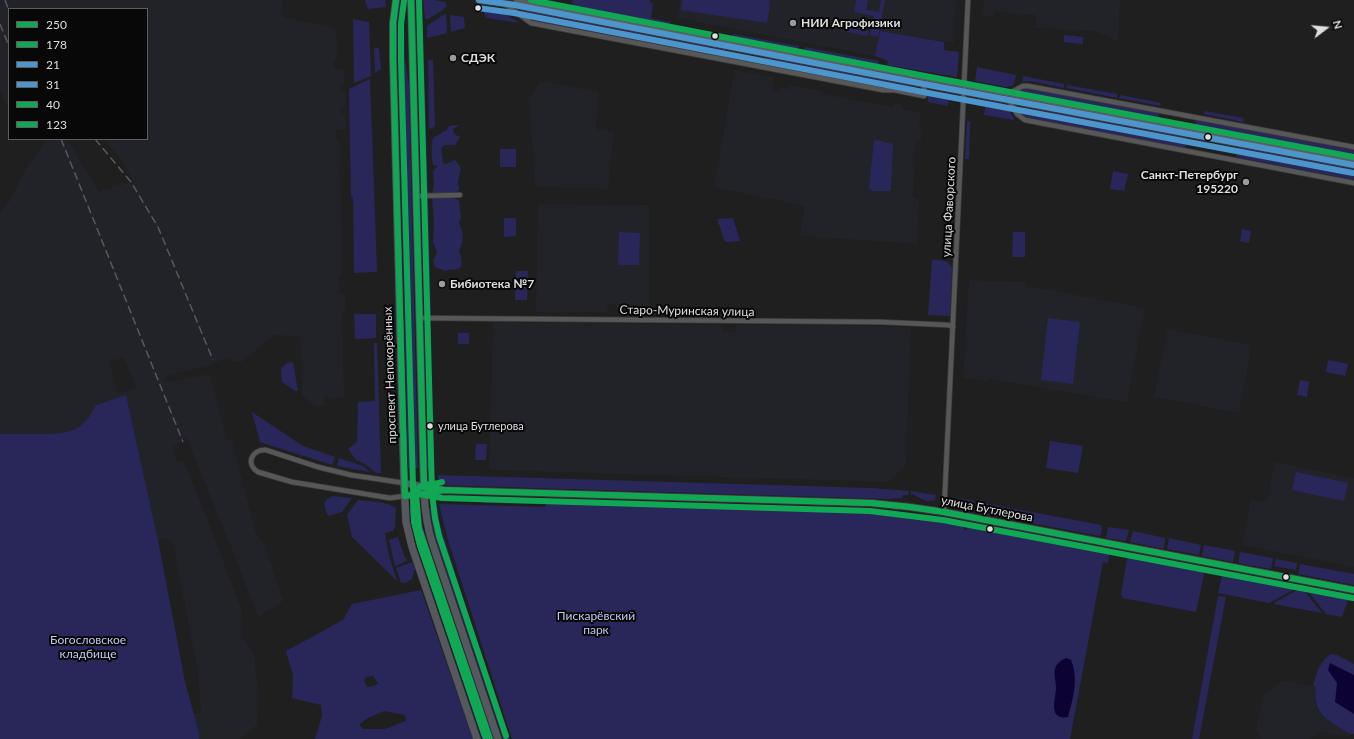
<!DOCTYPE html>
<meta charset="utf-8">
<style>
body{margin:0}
#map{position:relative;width:1354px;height:739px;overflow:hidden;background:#1f1f1f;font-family:Lato,sans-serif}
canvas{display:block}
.legend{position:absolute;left:8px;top:8px;width:140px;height:132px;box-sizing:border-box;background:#080809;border:1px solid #5e5e5f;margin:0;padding:5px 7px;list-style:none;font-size:12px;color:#dfdfe1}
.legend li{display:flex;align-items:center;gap:8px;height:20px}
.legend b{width:20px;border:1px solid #5e5e5f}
.north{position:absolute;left:1306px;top:8px;width:40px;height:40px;-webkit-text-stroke:3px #080809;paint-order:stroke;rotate:74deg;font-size:11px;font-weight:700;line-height:16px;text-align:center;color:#dfdfe1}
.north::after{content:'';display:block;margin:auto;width:14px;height:18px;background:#dfdfe1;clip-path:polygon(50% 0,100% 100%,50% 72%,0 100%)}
</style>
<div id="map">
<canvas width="1354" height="739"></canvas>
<ul class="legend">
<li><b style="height:5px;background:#10a855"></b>250</li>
<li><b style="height:5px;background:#10a855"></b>178</li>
<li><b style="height:5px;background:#4c96cc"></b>21</li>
<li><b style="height:5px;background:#4c96cc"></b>31</li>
<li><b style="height:5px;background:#10a855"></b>40</li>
<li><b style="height:5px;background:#10a855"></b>123</li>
</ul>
<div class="north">N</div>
</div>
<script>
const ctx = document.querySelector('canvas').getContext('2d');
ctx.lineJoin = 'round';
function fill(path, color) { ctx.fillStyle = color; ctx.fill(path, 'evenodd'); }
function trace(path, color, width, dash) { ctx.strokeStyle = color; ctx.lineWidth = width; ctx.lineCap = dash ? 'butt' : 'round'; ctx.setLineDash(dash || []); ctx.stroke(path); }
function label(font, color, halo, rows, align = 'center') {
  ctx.font = font + ' Lato,sans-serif'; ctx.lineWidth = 4; ctx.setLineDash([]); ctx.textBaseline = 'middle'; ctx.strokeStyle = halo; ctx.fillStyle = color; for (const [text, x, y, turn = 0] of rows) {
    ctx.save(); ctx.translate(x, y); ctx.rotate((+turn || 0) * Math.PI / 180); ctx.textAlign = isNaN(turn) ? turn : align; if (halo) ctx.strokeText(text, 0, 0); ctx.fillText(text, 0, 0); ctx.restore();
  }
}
fill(new Path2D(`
 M0,0h282l1,18 2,-2 2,3 3,-2 2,3 3,-1 2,2 2,-1 3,2 2,-1 3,2 2,-1 3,2 2,-1 2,2 3,-1 2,2 3,-1 1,2 4,-1 1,2 5,1v5l2,2 -1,3 2,2 -2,3 2,3 -2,2 2,2 -2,3 2,2 -2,4h-2v9h10l1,16h-5v6h5v16h-5v6l5,1 1,15 -10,1v9h2l2,3 -1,2 2,3 -2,2 2,3 -2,2 2,3 -2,2 2,3 -2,3 2,2 -2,3 2,2 -2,2 2,3 -2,3 2,2 -1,2 1,3 -1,2 2,3 -2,3 2,2 -2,2 2,3 -2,3 2,2 -2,3 2,2 -2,2 2,3 -2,2 2,3 -1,3 1,2 -1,3 2,1 -2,3 2,3 -2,2 2,2 -2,3 2,3 -2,2 2,3 -2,2 2,3 -2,2 2,2 -2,3 2,2 -1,3 1,2 -1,4h-3l1,19h5v16l-3,1 2,86 -15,1v-3h-5v11l-7,1 -15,-11 -2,-59 -25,-2 -34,27 -8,-1 -3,-4 -24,9 -41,10v6l45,-8 17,66h5l24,94 9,10 18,57 -25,16 -24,-63 -48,-117 -13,10 4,15 6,-2 24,58 35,93 1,27 11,18 5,42 -2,27 -16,14h-42v-6l-6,-19 8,-1 -3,-41 -26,-133 -14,1 -32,-145 -30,10 -4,9 -9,10 -12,7 -12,3h-59v-220l12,-17 14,-29 18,-24 -2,-5h25l32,53 28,-9 5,-4 -11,-19 -17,-21h43v-130h-138v99l-1,1 -8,-19zM124,358l12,30 -18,5 -9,-32z
 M680,0h276l-2,43 -74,-12 -5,25 -198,-38z
 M984,0h136l-2,42 -14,-7 -5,-1 -3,-3 -61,-3 1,-13 -41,-3 -1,3 -3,2 -8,-1 -2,-3 1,-3 2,-2z
 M734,70l40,7 -2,14 7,2 1,-5 8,1 1,-4 34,6v3l70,13 1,-5 8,2 -1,5 20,4 -2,13 4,1 -2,13 -5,-1 -3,58 3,1 3,3 -2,43 -117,-8 5,-30 -91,-19z
 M540,81l59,11 -3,37 18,3 -6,57 -73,-2 -6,-88z
 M538,204l111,1v105h-33v-6h-8l-1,8h-71z
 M969,280l56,2 2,4 118,22 -18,94 -136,-23 -5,2 -23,-3z
 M493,322l91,1 1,3h7l1,-3 128,2 3,7h12v-7h93l82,2 -5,137 -18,18 -399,-12z
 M1167,329l85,16 -13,68 -85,-16z
 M1275,462l79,16v89l-112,-22 9,-46 16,3z
 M1283,680l33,7 -1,14 4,12 30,20v4l-28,-6 -12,8h-48l-4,-8v-6l6,-30z`), '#222229');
fill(new Path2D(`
 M365,0h20l1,7 -18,2z
 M423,0h12l10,2 2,4 -7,6 -14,8 -1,-2z
 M572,0h78v2l3,2 -2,14 19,4 -1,3 -96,-17z
 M682,0h87l1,4 -3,19 -86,-13z
 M856,0h12l-2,10 13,2 2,-12h4l-7,37 -8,-2 4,-19 -20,-4z
 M399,6h5l1,52 4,29 9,381h-10l-11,-432z
 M416,6l4,3 3,23 5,162h-7z
 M482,8l21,5 17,10 -34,-5z
 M521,10l204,39 -1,8 -188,-35 -16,-10z
 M446,14l1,19 -20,5v-11l1,-2 15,-10z
 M450,15l14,2 1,11 -14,4z
 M353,19l16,3 2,54 -17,7z
 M848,28l21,3 -1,5 -21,-4z
 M880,31l64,11v8l15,2 -2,25 -70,-12 1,-4 -13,-5z
 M733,34l66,12 -1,4 -66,-13z
 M1064,35l19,2v7l-19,-2z
 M805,47l74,14 -1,4 -74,-14z
 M374,48h5l2,21 -6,4z
 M767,57l135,26 17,5 1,2 -2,2 -25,-5h-10l-115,-22 -2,-4z
 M428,60h5l2,66 -2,2 -4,1z
 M977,67l39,8 -2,9 -2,2 -6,1 -31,-6z
 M1023,76l41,8v4l-34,-7 -8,1z
 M370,79l7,193 -23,1 -1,-76h-2l-2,-108z
 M1067,85l50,9v4l-50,-10z
 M1027,88l132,25 -1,6 -137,-27 1,-3z
 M926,91l23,5 -1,10 -20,-4z
 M1120,95l41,8 -1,3 -41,-8z
 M978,98l28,6 8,15v1l-30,-5 2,-12 -10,-3z
 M1023,107l164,30 -2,11 -157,-30 -7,-4z
 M1204,111l40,7 -1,4 -39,-8z
 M1196,120l158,30v6l-159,-30z
 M967,121h3l-1,38h-4z
 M457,125l1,1 -5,3 1,5 6,3 -5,8h-10l-4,3 2,15 3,1 9,-4 6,8 -3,13 1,9 -2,2 -6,1 2,5 6,2 2,17 -2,6c5,11 5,17 0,28 2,6 4,11 1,17 -5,3 -9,0 -15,3l-10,-4 -2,-6 4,-9 -4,-10 1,-15 -2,-33 2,-10 -1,-13 5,-5 -5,-1c-1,-6 -3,-23 1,-28 2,-1 5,-2 6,-3 5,-4 0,-2 6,-3l3,-5z
 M874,140h2l17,4 -2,44 -1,3h-18l-3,-3z
 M1239,147l115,21v12l-118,-23z
 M500,149h16v18h-16z
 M1113,171l15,3 -4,17 -14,-2z
 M421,198h7l3,116h-7z
 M504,218h12v18l-12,1z
 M733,218l7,23 -15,1 -8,-23z
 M1242,229l9,2 -2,12 -9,-2z
 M619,232l21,1 -1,32h-21z
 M1013,232h12v25h-13z
 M932,260c9,0 17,-1 20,9l-2,47 -22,-1z
 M516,271h12l-1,29h-12z
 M354,314h22v24l-21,1z
 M1048,318l32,4 -7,62 -32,-4z
 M424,320h6l1,38 -6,1z
 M458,333h11v11h-11z
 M374,343h3l4,130h-5l-11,-9 -9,-4 -8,-11 9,-7 1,-40 17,-1z
 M1328,360l20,4 -3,12 -19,-4z
 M293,362l5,29h-3l-13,-9 -1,-13 6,-6z
 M425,362l5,1v15h-4v4h4l1,17h-5z
 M1300,380l9,2 -2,15 -10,-2z
 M126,395l32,145 27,142 14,51v6h-199v-305c12,0 25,0 37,0 29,0 45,0 59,-29z
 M252,412l51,34 32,11 -3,8 -72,-23z
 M429,433h2l2,35h-6v-26z
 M1050,441l33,5 -5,27 -32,-5z
 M476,444h11l-1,16h-11z
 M339,458l24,8 7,6 -33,-6z
 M1296,472l52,11 -4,18 -52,-11z
 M438,475l433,13 38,3 -1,4h-5l-1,3 -12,1 -452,-14z
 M911,491l25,4 -1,5c-6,3 -14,-1 -19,-4l-1,-1 -4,-1z
 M333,496l19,2 -10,14 -14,4c-4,-12 -7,-14 5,-20z
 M485,497l405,13 63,9v3l12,2 -1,6h3l1,-5 18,7 9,1 1,-3 14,-1 98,19 3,2 2,5h-4l-1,8 -5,-1 -33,177h-558l-65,-202 -8,-33 106,3 1,-3 -63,-1z
 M958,498l16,3 -2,11 -15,-3z
 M358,500c10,1 30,2 38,8l-1,19 -2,4 -8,2 4,23 8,25 -45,-44 -5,-22z
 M978,502l123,23 1,4 -2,7 -123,-23z
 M437,507l3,17 17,55 52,160h-6l-66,-195 -5,-19 -3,-17z
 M420,508l2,15 5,20 67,196h-12l-65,-193 -4,-14 -4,-23z
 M1108,527l21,3 -3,11 -20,-3z
 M1133,531l32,7 -1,11 -34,-7z
 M398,537l5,16 4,8 -12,5 -6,-26z
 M1169,538l32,7 -2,10 -32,-6z
 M1204,545l31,6 -2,11 -31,-6z
 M1240,552l33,6 -2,11 -33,-6z
 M1130,557l72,13 2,4 -8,38 -74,-14 -1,-4 6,-35z
 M1276,559l21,4 -1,7 -22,-4z
 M412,562l3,6 -3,11 -7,4h-4l-5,-15z
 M1300,564l54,10v11l-56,-11z
 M1224,574h2l71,14 -28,15 -51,-10 4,-17z
 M1317,588l31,6 1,3 -7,20 -16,-3 -20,-25 11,1z
 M1299,589h4l19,24 -48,-9v-1z
 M421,590l52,149h-158l7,-23 -1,-11 -29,-7 1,-23 -7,-24 57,-31 9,-16zM373,676l5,7 -4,3 -7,1 -3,-7 2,-3zM384,711l21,4 1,6 -21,8h-22l-4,-4 7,-6z
 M1218,596l8,1 -27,142h-7z
 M1331,654l6,1 17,9v70h-4c-21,-14 -38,-18 -34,-47l-3,-1c2,-10 8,-27 18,-32z`), '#29275a');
fill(new Path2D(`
 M1066,658l5,2c8,18 2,39 -3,57 -21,4 -12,-20 -12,-29 0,-13 -7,-22 10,-30z
 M1330,663l24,12v39l-19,-12 2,-19 -9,-13z`), '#0d0332');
const street = new Path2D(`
 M505,4l26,19 352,67h11l30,6v-12
 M1010,93l13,-7h5l326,61
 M1009,100l8,14 8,6 329,63
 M416,196l44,-1
 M420,318l461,4 67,3 5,2
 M404,483l-53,-8 -33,-8 -52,-17c-14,-1 -21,14 -8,22l34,10 98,16 15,-2
 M944,512l24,-512`);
const secondary = new Path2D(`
 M479,0l36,5 409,79 430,81
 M517,0l837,159
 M404,483l38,7 429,13 39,4 34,5 410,78
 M405,496l19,-3h12l6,-3`);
const primary = new Path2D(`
 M396,0l-3,23v36l11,424 2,39 6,25 65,192
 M411,0l13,493c1,18 3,35 9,52l65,194`);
trace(street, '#3c3c3c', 6);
trace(secondary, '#3c3c3c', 8);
trace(primary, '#3c3c3c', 8);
trace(street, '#575758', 4.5);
trace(secondary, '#5c5d60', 6);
trace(primary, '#57585e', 7);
trace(new Path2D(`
 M5,0l4,11
 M0,24l9,22
 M61,139l122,303
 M95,139l36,43 27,45 55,133`), '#59595a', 1.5, [8, 4]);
trace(new Path2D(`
 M396,0l-3,23v36l12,437c11,-2 28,-2 37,-6l429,13 39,4 34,5 410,78
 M411,0l13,487 21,3`), '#10a855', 6);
trace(new Path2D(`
 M442,482c-10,4 -24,-1 -26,12l3,34 71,211
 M485,736l-65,-191 -6,-24 -1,-28 29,5 428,13 73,9 410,78`), '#10a855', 6);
trace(new Path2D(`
 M479,0l36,5 409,79 430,81`), '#4c96cc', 6);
trace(new Path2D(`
 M478,8l36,5 409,79 430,81`), '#4c96cc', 6);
trace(new Path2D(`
 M531,0l394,76 429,81`), '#10a855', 6);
trace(new Path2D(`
 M419,0l13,493 3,25 4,18 67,200
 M404,1l-3,23v35l13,462 6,24 65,191`), '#10a855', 6);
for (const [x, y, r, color] of [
 [478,8,3.5,"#dfdfe1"],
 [793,23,4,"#9c9c9d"],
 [715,36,3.5,"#dfdfe1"],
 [453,58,4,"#9c9c9d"],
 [1208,137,3.5,"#dfdfe1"],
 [1246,182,4,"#9c9c9d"],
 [442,284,4,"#9c9c9d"],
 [430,426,3.5,"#dfdfe1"],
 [990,529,3.5,"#dfdfe1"],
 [1286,577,3.5,"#dfdfe1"]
]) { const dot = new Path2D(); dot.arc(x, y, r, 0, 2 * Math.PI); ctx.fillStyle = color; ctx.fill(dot); trace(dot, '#080809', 1.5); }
label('11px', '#dfdfe1', '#080809', [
 ["улица Бутлерова",438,426]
], 'left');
label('bold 12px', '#dfdfe1', '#080809', [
 ["НИИ Агрофизики",801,23],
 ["СДЭК",461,58],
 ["Санкт-Петербург",1238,175,"right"],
 ["195220",1238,189,"right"],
 ["Бибиотека №7",450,284]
], 'left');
label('12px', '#dfdfe1', '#080809', [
 ["улица Фаворского",949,207,-87],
 ["Старо-Муринская улица",687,311,1],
 ["проспект Непокорённых",390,375,-92],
 ["улица Бутлерова",987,509,11]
]);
label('12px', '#c2c6f2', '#080809', [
 ["Пискарёвский",596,616],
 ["парк",596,630],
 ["Богословское",88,640],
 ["кладбище",88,654]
]);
</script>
